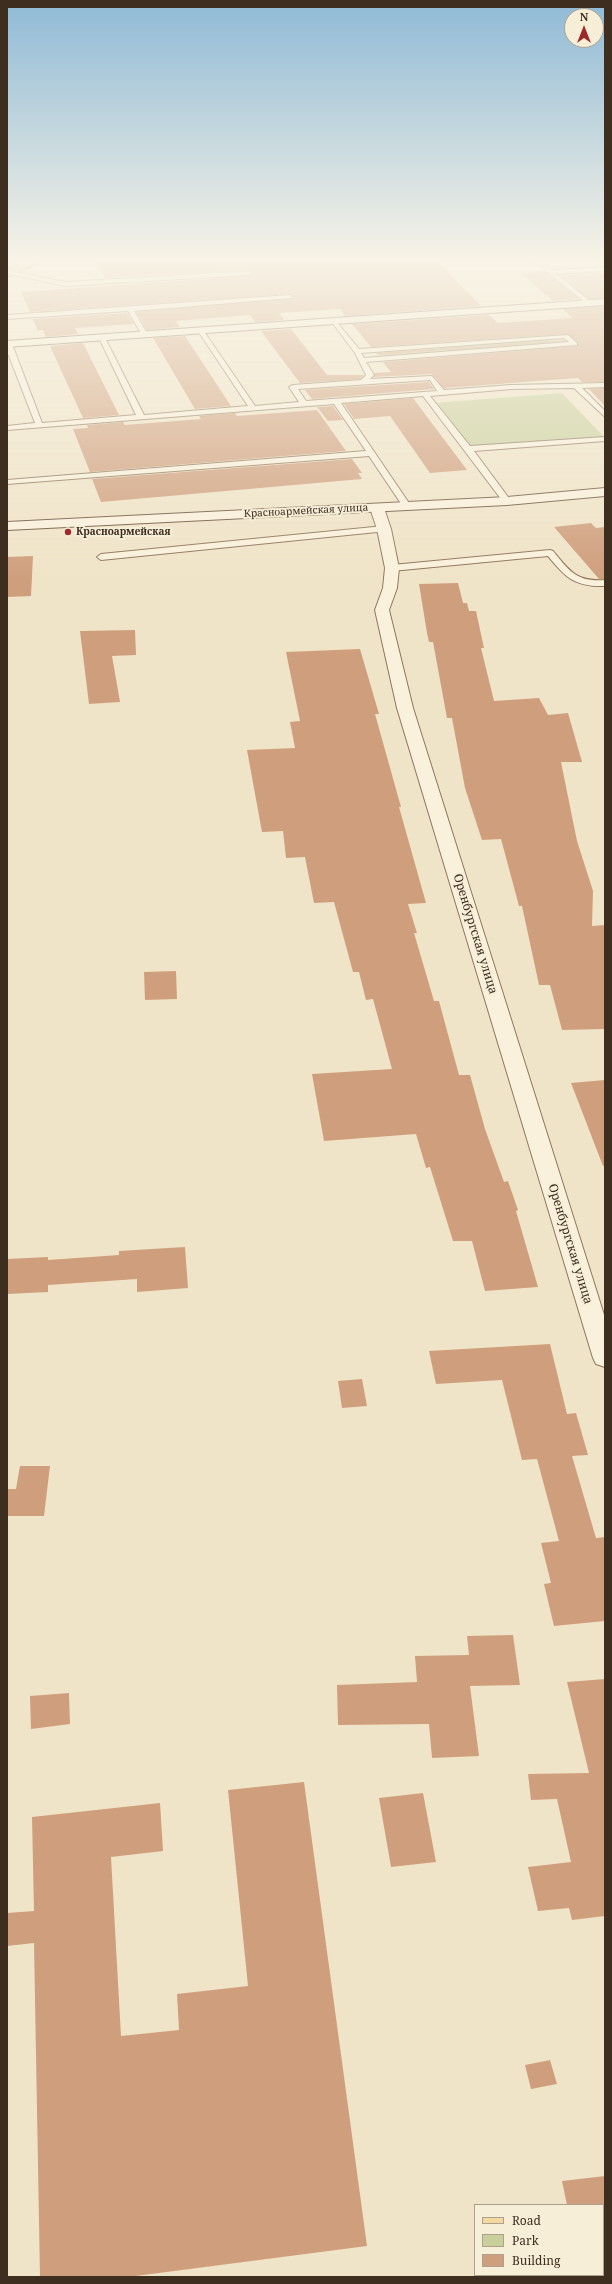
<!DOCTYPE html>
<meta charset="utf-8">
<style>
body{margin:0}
#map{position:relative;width:612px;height:2284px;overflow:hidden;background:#f0e4c8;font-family:"Noto Serif",serif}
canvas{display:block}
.frame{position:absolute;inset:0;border:8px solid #3d2e20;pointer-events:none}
.legend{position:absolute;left:474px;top:2204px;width:130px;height:72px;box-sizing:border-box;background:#f7eed8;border:1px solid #ada18e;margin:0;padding:5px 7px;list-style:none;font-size:12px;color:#3d2e20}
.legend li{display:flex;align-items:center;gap:8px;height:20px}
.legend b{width:20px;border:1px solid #ada18e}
.north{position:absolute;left:564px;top:8px;width:40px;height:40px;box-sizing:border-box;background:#f7eed8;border:1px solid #ada18e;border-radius:50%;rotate:0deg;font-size:11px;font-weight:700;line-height:16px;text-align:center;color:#3d2e20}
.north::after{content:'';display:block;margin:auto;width:14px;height:18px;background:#9e2a2b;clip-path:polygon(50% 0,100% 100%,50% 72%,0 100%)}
</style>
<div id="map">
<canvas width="612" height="2284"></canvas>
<div class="frame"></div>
<ul class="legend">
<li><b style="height:5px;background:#f3d9a0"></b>Road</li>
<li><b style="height:11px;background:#c9cf9b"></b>Park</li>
<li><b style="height:11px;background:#cf9f7d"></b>Building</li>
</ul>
<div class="north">N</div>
</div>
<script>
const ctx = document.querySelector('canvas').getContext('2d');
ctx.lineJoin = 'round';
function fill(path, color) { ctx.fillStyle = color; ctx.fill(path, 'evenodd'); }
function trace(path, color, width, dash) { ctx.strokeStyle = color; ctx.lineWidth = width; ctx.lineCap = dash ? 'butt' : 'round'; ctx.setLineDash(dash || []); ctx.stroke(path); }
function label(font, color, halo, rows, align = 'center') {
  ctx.font = font + ' "Noto Serif",serif'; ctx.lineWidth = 4; ctx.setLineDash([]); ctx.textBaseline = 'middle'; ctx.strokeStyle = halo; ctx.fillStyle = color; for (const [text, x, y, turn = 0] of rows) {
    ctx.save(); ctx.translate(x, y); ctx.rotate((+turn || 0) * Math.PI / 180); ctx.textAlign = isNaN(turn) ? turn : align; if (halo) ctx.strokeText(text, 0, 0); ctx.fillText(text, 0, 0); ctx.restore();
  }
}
fill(new Path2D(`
 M547,339l4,5 -171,12 -2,-2z
 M562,393l42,44 -134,11 -36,-45z`), '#c9cf9b');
fill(new Path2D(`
 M94,258h340l47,48 -136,10 -5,-7 -61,4 5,7 -29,2 -5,-7 -74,6 4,6 -33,3 -11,-18 157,-14 -3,-4 -260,18 -9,-20 228,-16 4,-3 -4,-3 -144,8z
 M544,271l35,28 -26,2 -32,-28z
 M602,273l3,2v23l-16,1 -29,-24z
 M605,306v76h-23l-4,-4 -134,10 -12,-14 -58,3v-4l17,-1 -8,-10 194,-16 1,-3 -10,-9 -197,13 -19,-23 137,-9 9,8 74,-5 -9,-9z
 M127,313l7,11 -59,4 3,6 -32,3 -3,-7 -5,1 -5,-12z
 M291,329l36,46h37l-4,4 -60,4 -39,-52z
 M185,336l46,70 -36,3 -42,-71z
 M564,340l1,1 -187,14 -2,-2z
 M83,343l36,72 -36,3 -33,-72z
 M429,382l5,7 -122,10 -7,-9z
 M605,388v18l-16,-17z
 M413,398l54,72 -37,3 -40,-57 -36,3 -10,-15z
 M333,406l10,14 -15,1 -11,-14z
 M317,410l29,41 -256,21 -17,-43 15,-1 -1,-3 36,-3 2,3 76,-6 -2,-3 36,-3 2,3z
 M352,459l10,14h-4l4,6 -261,23 -9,-23z
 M591,523l5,5 9,-1v52h-6l-45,-52z
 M33,556l-2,40 -24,1v-40z
 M458,583l5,20h4l2,8h7l8,37h-3l13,53 45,-3 9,17 20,-2 14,49h-21l16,79 16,50 -1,35 13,-1v104l-43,1 -12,-45h-11l-17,-79h-3l-18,-67 -19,1 -17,-52 -13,-70h-5l-14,-76h-4l-2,-9 -8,-49z
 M135,630l1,25 -24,1 8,46 -31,2 -9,-73z
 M360,649l19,65h-4l26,93h-2l27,96 -18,1 9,29h-3l20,68h5l20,74h11l15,54 19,53 4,-1 10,29 -2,1 22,76 -53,4 -13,-50h-19l-23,-74 -4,1 -10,-34 -92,7 -12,-67 80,-5 -19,-70 -7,1 -7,-28h-6l-19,-70 -20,1 -9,-46 -19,1 -3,-27 -21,1 -15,-82 48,-2 -5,-26 10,-1 -14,-69z
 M176,971l1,28 -32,1 -1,-28z
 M605,1080v85l-2,1 -32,-83z
 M185,1247l3,41 -51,4v-13l-89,6v7l-41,2v-35l41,-2v3l71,-5v-4z
 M550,1344l17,70 9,-1 12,42 -16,1 24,82 9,-1v84l-51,5 -10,-42 7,-1 -10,-40 18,-2 -22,-82 -15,1 -20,-80 -66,4 -7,-33z
 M362,1379l5,27 -25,2 -4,-27z
 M20,1466h30l-6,50h-37v-27h9z
 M513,1635l7,50 -50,1 9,70 -47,2 -3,-34 -91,1 -1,-40 80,-3 -2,-26 54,-1 -2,-19z
 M605,1679v237l-33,4 -3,-12 -31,3 -10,-44 43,-5 -14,-63 -26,1 -3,-26 61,-1 -22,-91z
 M69,1693l1,31 -39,5 -1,-33z
 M304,1782l63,464 -239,31h-88l-6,-334 -27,3v-33l27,-2 -2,-94 128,-14 3,48 -52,6 10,179 58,-6 -2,-36 71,-8 -20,-196z
 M423,1793l13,69 -45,5 -12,-69z
 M550,2060l7,24 -26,5 -6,-24z
 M605,2176v29h-38l-5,-24z`), '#cf9f7d');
const lane = new Path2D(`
 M7,258l24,4 3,2 -3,2 -24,-4z
 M530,258h7l15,12 53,-3v4l-49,3 35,28v2h-4z
 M10,271l56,11 183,-11 3,2 -3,2 -183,11 -58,-12z
 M290,295l2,3 -158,13 14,24 -3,2 -3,-2 -14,-24 -121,8v-4z
 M334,319l25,30 209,-14 9,8v2l-211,17 8,13 -4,4 62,-3 12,14 67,-5 94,-2v4l-23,1 23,23v6l-31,-29 -63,1 -81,7 40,50 135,-9v4l-131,10 37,50 -4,3 -3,-1 -81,-107 -82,7 70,103 -4,3 -3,-1 -35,-52 -362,28v-4l359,-29 -32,-47 -327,26v-4l28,-3 -28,-72v-9l5,2 30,79 94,-8 -37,-77 3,-2 3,2 39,77 104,-9 -50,-75 3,-2 2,1 52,76 44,-4 -10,-15 4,-2 68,-5 5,-5 -11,-22 -24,-32zM564,338l5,4 -205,16 -3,-5zM430,380l7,11 -131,10 -8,-12z
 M384,526l3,1v4l-286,29 -4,-3 4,-3z
 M550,550l3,1c17,21 24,31 52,29v6c-30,1 -39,-8 -57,-30l-156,15 -4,-3 4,-3z`);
const street = new Path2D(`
 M377,504l7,4 7,21 8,39 -2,20 -8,22 24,98 192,610v49l-9,-3 -3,-6 -196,-650 -22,-98 8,-22 2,-20 -8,-39 -7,-21z`);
const secondary = new Path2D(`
 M605,299v6l-598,42v-6z
 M605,488v8l-98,9 -500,25v-8l500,-25z`);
const primary = new Path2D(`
 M35,258h14l-42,19v-7z`);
trace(lane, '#8d765c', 2);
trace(street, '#8d765c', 2);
trace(secondary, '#6f573f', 2);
trace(primary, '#5b4430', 2);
fill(lane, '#faf1dc');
fill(street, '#faf1dc');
fill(secondary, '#faf1dc');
fill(primary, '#f3d9a0');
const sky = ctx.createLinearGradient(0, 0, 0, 578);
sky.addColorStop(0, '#8fbad6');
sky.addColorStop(0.45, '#f8f3e6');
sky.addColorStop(1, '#f8f3e600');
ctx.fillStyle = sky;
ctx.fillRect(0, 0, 612, 578);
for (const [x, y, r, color] of [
 [68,532,4,"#9e2a2b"]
]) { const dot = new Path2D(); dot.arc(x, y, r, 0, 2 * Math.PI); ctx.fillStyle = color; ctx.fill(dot); trace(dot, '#f7eed8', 1.5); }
label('10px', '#3d2e20', '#f7eed8', [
 ["Красноармейская улица",306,511,-3]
]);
label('bold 10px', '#3d2e20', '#f7eed8', [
 ["Красноармейская",76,532]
], 'left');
label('12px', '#3d2e20', '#f7eed8', [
 ["Оренбургская улица",475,934,73],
 ["Оренбургская улица",570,1244,73]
]);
</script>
